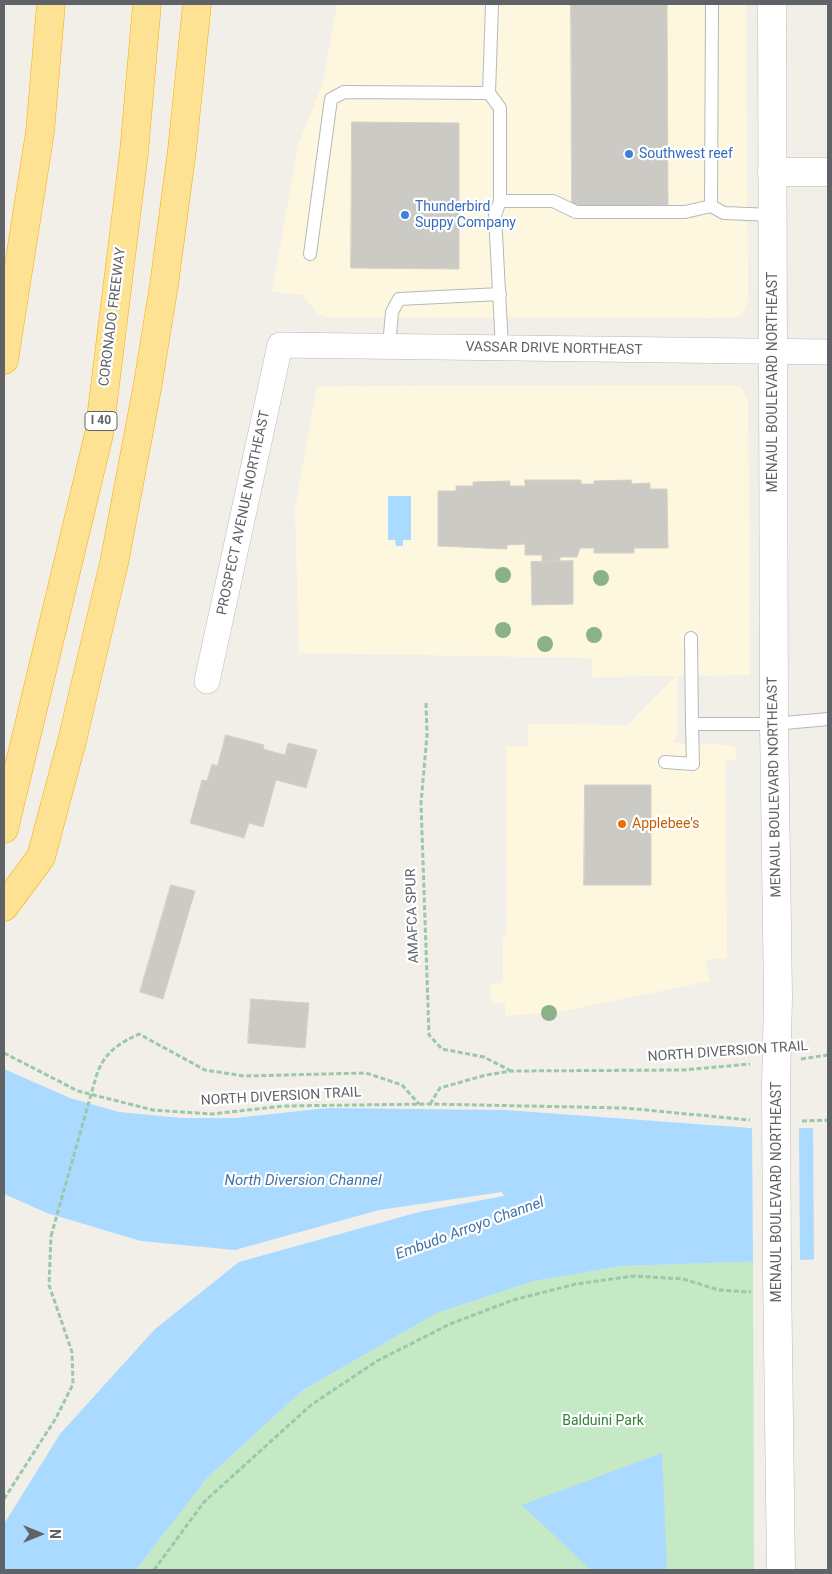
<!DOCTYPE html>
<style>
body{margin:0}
#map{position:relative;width:832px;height:1574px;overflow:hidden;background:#f1efe8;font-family:Roboto,sans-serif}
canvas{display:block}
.frame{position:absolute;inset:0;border:5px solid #5f6368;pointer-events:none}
.north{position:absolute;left:15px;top:1509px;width:50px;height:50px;-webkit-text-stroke:4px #fff;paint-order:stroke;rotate:90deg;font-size:14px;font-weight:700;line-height:20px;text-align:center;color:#5f6368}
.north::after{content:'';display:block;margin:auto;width:18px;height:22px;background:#5f6368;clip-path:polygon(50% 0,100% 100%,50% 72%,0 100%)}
</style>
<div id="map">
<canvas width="832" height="1574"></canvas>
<div class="frame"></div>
<div class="north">N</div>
</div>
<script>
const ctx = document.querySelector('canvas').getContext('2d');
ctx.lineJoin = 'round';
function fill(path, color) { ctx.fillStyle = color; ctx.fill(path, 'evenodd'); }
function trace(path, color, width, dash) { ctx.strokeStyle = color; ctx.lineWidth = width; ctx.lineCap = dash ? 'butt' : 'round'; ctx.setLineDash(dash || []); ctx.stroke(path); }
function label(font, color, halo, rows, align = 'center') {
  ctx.font = font + ' Roboto,sans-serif'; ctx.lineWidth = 4.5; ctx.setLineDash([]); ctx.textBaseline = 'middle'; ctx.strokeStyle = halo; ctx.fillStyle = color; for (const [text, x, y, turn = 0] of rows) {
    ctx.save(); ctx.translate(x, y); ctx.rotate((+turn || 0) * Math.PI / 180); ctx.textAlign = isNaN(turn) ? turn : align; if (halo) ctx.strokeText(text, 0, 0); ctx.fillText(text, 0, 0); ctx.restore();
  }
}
fill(new Path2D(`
 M337,4h409l2,296 -4,12 -7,5 -13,1 -399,-1 -7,-3 -15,-19 -31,-3 26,-146 25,-63z
 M729,385l11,2 8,13 2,275 -73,1 1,54 -5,13 55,2 7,3 2,12 -12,-1 2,199 -21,2 4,21 -152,31 -53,4v-13h-14v-19l12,-1v-44l4,-4 -1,-189h22v-22l100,1 48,-49 -84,1v-19l-293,-5 -4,-144 22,-123z`), '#fef7e0');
fill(new Path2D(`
 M753,1261l1,309h-618l71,-92 96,-88 134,-77 97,-32 88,-15z`), '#c5e8c5');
fill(new Path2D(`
 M388,496h23v44h-8v6h-7l-1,-6h-7z
 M4,1069l66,29 49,14 62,6h54l92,-10 178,2 245,18h78v131l-206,7 -88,15 -97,32 -134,77 -96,88 -71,92h-132v-46l56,-90 95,-105 84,-67 180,-50 85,-16 -2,-4 -123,18 -144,40 -94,-9 -94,-28 -43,-19z
 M662,1453l5,117h-76l-69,-65z`), '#aadaff');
fill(new Path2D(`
 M752,1125h47l1,137 -47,1z
 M813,1125h15v136l-14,1z`), '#f1efe8');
const building = new Path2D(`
 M571,4h96l1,201 -96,1z
 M352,122l107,1v146l-108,-1z
 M525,480h56v4h13v-3l37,-1 1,4 18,-1v6h17l1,59h-34v5h-40v-5h-14l-3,9h-17v4l-18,1v-7h-17v-11l-18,1v4l-69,-3v-55h18v-5h17v-4l37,-1v5h15z
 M573,561v43l-41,1 -1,-43z
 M226,735l38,10 -1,4 22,6 3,-12 29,7 -11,38 -30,-8 -13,47 -14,-4 -5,15 -54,-15 12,-43 5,1 5,-17 5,2z
 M585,785h66v100h-67z
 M171,885l24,6 -32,108 -23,-7z
 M251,999l58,4 -4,45 -57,-5z`);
fill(building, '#cccac5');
trace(building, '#d6d1c6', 1);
const service = new Path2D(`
 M489,93l3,-89
 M711,206l1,-202
 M310,254l21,-155 13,-7 145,1 11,15v93
 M389,346l3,-34 7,-13 101,-5
 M502,348l-7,-133 5,-14h53l23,11h109l26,-6 13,7 49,2
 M691,638l1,86h82l54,-5
 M665,762l28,2 -1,-40`);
const minor = new Path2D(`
 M207,681l73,-336 548,7`);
const tertiary = new Path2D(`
 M772,172h56`);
const secondary = new Path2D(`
 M772,4l2,720 4,273 -2,89
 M777,1270l4,300`);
const motorway = new Path2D(`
 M4,360l36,-228 11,-128
 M4,829l95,-395 35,-282 13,-148
 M4,907l37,-50 31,-116 42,-178 33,-174 17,-104 18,-135 15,-146`);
trace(service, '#b5b8bc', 14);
trace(minor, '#b5b8bc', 26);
trace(tertiary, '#b5b8bc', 29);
trace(secondary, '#b6babf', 29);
trace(motorway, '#f9ab00', 29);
trace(new Path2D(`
 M426,703l1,32 -6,68 8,232 13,14 42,8 27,14
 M4,1053l74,38 75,19 59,4 71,-8 147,-2 195,4 125,12
 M801,1059l27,-4
 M96,1077c7,-23 21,-33 43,-43l66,36 39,6 122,-3 36,12 17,19
 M430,1104l10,-16 46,-13 25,-4 172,-1 67,-6
 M802,1121l26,-1
 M4,1499l52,-81 17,-34 -1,-32 -23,-67 2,-49
 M154,1570l50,-68 107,-97 66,-44 73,-37 63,-24 63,-16 58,-8 49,3 36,11 32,2`), '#9cc7a9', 3, [5, 2.5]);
trace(service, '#fff', 12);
trace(minor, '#fff', 25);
trace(tertiary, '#fff', 28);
trace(secondary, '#fff', 28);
trace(motorway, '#fde293', 28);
const secondaryBridge = new Path2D(`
 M776,1086l1,184`);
trace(secondaryBridge, '#b6babf', 29, []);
trace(new Path2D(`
 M51,1236l45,-159`), '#9cc7a9', 3, [5, 2.5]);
trace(secondaryBridge, '#fff', 28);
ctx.fillStyle = '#89b387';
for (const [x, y] of [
 [503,575],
 [601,578],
 [503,630],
 [594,635],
 [545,644],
 [549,1013]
]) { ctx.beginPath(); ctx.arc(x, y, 8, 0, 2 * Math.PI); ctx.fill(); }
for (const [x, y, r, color] of [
 [629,154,5,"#3f7fe0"],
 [405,215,5,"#3f7fe0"],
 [622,824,5,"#e8710a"]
]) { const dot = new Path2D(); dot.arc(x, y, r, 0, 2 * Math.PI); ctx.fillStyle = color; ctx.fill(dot); trace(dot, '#fff', 2); }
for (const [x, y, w] of [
 [101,421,32]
]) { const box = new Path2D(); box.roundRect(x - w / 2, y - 9.5, w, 19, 4); ctx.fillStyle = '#fff'; ctx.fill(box); trace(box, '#5f6368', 1); }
label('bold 12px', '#5f6368', null, [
 ["I 40",101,421]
]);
label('14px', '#366cbe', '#fff', [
 ["Southwest reef",639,154],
 ["Thunderbird",415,207],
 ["Suppy Company",415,223]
], 'left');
label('14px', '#5f6368', '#fff', [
 ["CORONADO FREEWAY",113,317,-83],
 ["VASSAR DRIVE NORTHEAST",554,349,1],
 ["MENAUL BOULEVARD NORTHEAST",773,382,-90],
 ["PROSPECT AVENUE NORTHEAST",244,513,-78],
 ["MENAUL BOULEVARD NORTHEAST",775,787,-91],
 ["AMAFCA SPUR",413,916,-92],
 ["NORTH DIVERSION TRAIL",728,1052,-4],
 ["NORTH DIVERSION TRAIL",281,1097,-3],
 ["MENAUL BOULEVARD NORTHEAST",777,1192,-90]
]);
label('14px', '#c56008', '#fff', [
 ["Applebee's",632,824]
], 'left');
label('14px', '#348238', '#fff', [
 ["Balduini Park",603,1421]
]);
label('italic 15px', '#4174aa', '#fff', [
 ["North Diversion Channel",303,1181],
 ["Embudo Arroyo Channel",470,1229,-20]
]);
</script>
